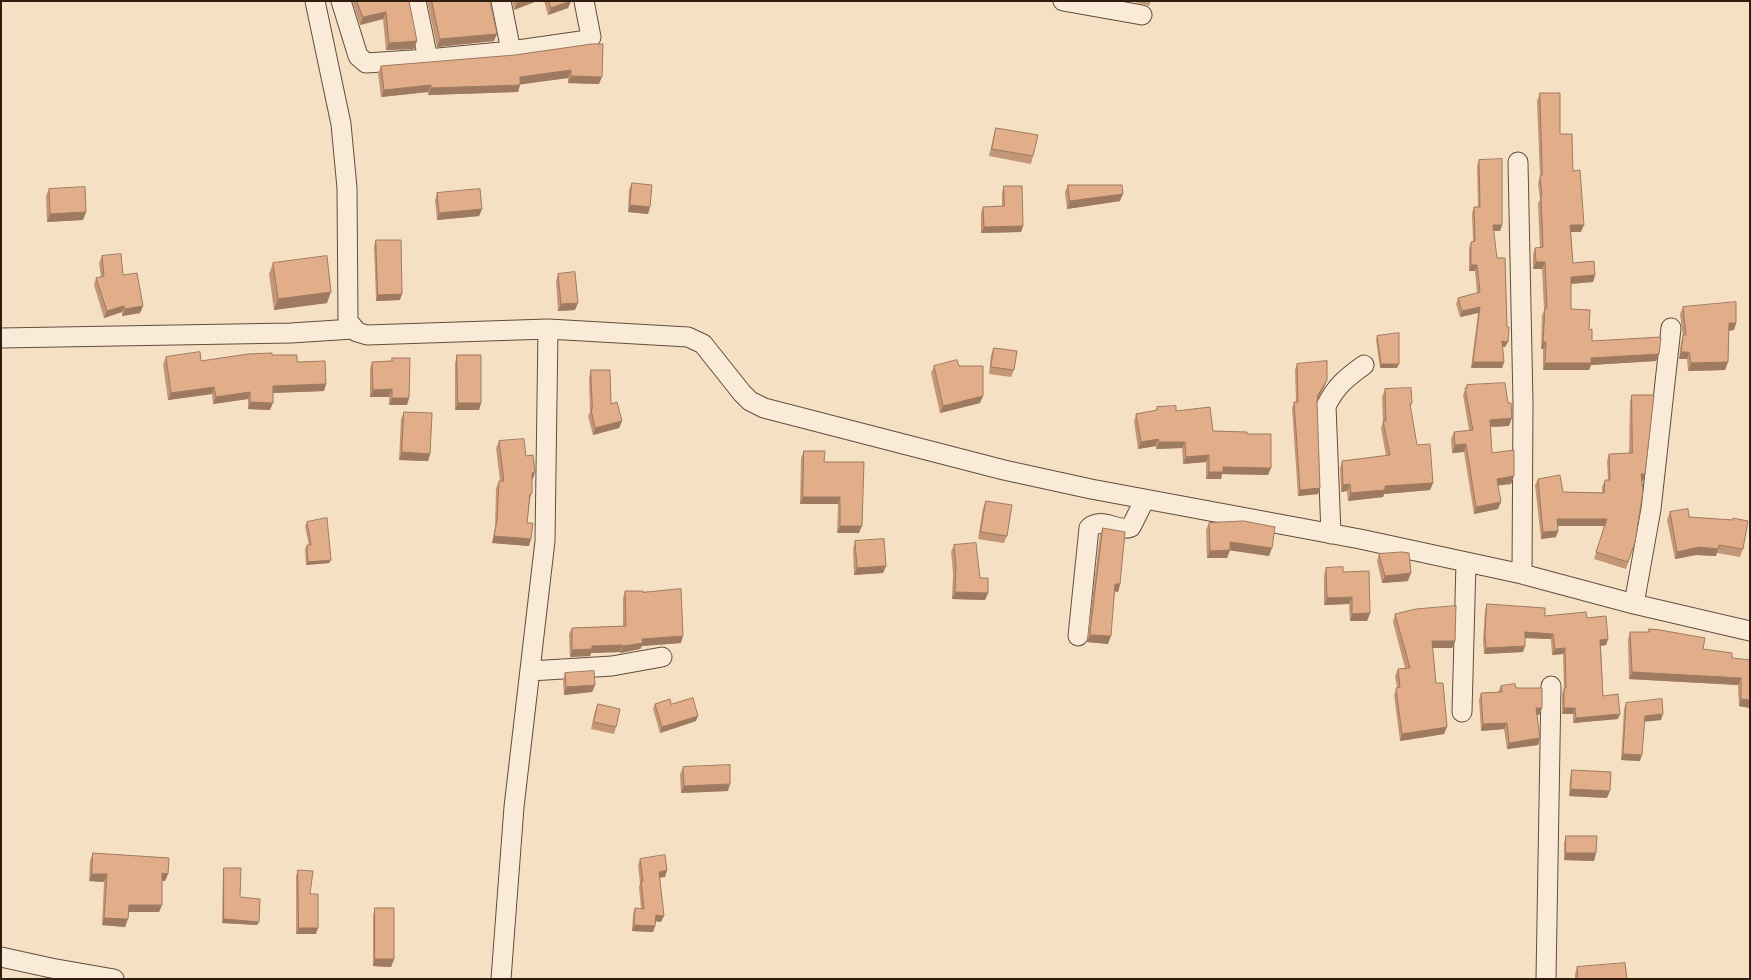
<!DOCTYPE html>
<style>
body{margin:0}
#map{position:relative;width:1751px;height:980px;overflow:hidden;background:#f6e0c3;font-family:"Gentium Book Plus",serif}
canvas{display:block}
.frame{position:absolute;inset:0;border:2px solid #2f1e10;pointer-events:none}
</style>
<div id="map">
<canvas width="1751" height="980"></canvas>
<div class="frame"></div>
</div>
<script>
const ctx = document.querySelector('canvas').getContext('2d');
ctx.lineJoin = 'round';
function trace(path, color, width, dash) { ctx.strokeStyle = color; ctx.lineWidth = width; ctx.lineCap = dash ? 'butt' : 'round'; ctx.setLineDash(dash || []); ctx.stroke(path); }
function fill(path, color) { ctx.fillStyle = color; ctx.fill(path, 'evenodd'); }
const minor = new Path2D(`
 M315,1l26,123 6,64 1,133 9,11 10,3 181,-6 140,8 15,7 39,49 8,8 14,7 240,62 87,19 269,50 162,35 112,30 116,27
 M341,1l17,55 8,7 62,-4 -12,-58
 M501,1l10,50
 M1063,1l79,14
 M428,59l83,-8 77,-11 3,-3 -7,-36
 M1518,162l5,241 -1,171
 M1,338l290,-5 62,-4
 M1331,534l-5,-128c10,-20 20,-28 38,-41
 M1634,604l17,-95 20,-181
 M1078,636l11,-108c14,-12 28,5 42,-1l14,-28
 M530,671l82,-5 50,-9
 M1462,712l4,-150
 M1,957l50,11 63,11
 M501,979l13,-172 31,-266 3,-212
 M1546,979l5,-293`);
trace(minor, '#614e3d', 21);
trace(minor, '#f9ebd8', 19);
fill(new Path2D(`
 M352,1h57l5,48 -28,1 -3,-31 -23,6z
 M427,1h63l4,40 -57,6z
 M512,1h25l-23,9z
 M544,1h27l-3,7 -20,7z
 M1135,1h16l-2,5 -15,-4z
 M592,44l7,40 -31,-1v-5l-48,6 -2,8 -90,3v-3l-47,5 -3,-24 3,-7 134,-11z
 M1540,93l20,41 13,37 8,61h-10l2,31 22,12 -2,7 -22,2v25l18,21 3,11 64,20 -65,4 -2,5h-46v-21h-2l1,-34 2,-5 -2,-41h-9v-14l2,-7h5l-2,-45 2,-3 -2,-17 2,-6 -3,-76z
 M996,128l37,28 -2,8 -42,-8 5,-21z
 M1479,160l23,65 -2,6h-7l14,96 1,15 -3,5h-3l2,15 -2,6h-31l7,-55 -18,4 -4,-13 2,-6 19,-5 -2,-22h-6v-23l2,-6h2l-1,-29 2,-6h4l-1,-41z
 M632,183l18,24 -2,7 -20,-2 1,-22z
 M1068,185l52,16 -53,8 -2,-17z
 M1004,186l19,40 -2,6 -40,1v-20l2,-6 19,-1v-14z
 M49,189l37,23 -3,8 -36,2 -1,-26z
 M437,193l45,16 -3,7 -42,4 -2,-20z
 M376,240l24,60 -24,1 -2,-55z
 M102,256l21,19 20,31 -3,7 -18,3v-4l-18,6 -10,-33 2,-7 5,-1 -2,-14z
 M273,263l54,40 -53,7 -5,-36z
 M558,274l17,36 -17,1 -2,-30z
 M1683,307l53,16 -2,7 -5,1 -1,31 -3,8 -37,1 -1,-12h-8l2,-17 2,-5 -3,-23z
 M1377,336l20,32h-17l-4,-28z
 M994,348l20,22 -3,7 -22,-3 2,-19z
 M272,355l25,7 29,22 -2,7 -51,2 -3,17 -22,-1v-10l-35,5 -1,-10 -44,6 -5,-36 3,-7 35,4z
 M457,355l24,48 -2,7h-24v-47z
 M392,358l17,40 -2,7h-18v-8h-19v-28l2,-7 19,-1z
 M1297,364l30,16 -2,5 -8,16 1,93 -20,2 -6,-88 2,-6h2l-1,-32z
 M934,366h25l21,37 -40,10 -9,-40z
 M591,370l20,34 11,17 -3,7 -26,7 -5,-19 2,-4 -1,-34z
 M1467,385l42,41 -19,1 2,26 22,23 -3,8 -13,1v24l-24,5 -10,-62 -12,1 -1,-14 3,-7 15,-2 -6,-35z
 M1385,389l27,14 -2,5 7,37 16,38 -3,7 -46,4 -1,3 -35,4 -1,-10 -6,1 -1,-23 2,-8 44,-5 -5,-28 2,-6 -1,-25z
 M1632,395l13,79 -3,7 -7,61 -9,27 -32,-10 10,-33h-47l1,5 -2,6 -15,2 -6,-54 3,-6 25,13 39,1v-6l3,-7h3l-1,-19 2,-7 20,-1 1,-52z
 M1157,407l19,4 37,20 34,3 21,41 -46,-1 -1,5h-15v-17l-23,2 -1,-16 -26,1v-3l-18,3 -4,-28 2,-7 20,-4z
 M404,412l26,42 -2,7 -29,-1 2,-41z
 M499,441l27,15 7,23 -1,1v13l-2,6 -3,24 2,23 -37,-3 3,-16 1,-39 3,-7h1l-4,-33z
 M804,451l20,11 35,71h-22l1,-29h-38l1,-46z
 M986,501l21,35 -3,7 -26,-4 5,-31z
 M1670,512l19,5 54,32 -3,8 -23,-4 -1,3 -20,-1 -21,4 -8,-39z
 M307,522l24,38 -2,3 -23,2 -1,-16 2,-4h2l-4,-19z
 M1209,523l60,33 -39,-6 -3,8h-20l-1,-28z
 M1103,528l17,56 -2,8 -3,-1 -7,53 -21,-2 13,-107z
 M855,541l31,25 -3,7 -29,2 -1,-26z
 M954,545l26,33 8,15 -3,7 -33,-1 1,-26 -2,-21z
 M1379,554l29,27 -26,2 -5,-22z
 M1326,568l17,4 27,41 -3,8h-17l-1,-17 -25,1v-30z
 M625,591l18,1 38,51 -39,3 -2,3 -20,4v-1l-29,1 -1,3 -20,1 -1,-23 3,-6 51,-2v-28z
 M1487,604l58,12 42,2 21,21 -2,6 -5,1 2,50 15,23 -45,4v-9h-11v-20l2,-5 -1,-35 -11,1 -1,-16 -26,-1 -2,14 -39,2 -1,-14 2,-30z
 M1395,614l60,27 -3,7h-20l4,35 8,51 -44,7 -6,-46 3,-8 -2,-11 3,-7 7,-1 -12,-46z
 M1649,629l54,20 29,9 18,2v48l-11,-2 -1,-21 -109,-6 -1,-40 2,-7h18z
 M565,673l30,12 -3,7 -28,3 -1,-15z
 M1501,686l15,2 26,20 -3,7h-2l3,23 -2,7 -31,4 -3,-20 -23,2 -2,-31 2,-7 17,-1z
 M1626,703l35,17 -17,1 -4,40 -19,-1 3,-51z
 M598,704l18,23 -2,7 -23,-5 4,-18z
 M655,704h16l25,17 -36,12 -7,-24z
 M683,767l45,24 -47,2 -1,-19z
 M1572,770l35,28 -38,-2 1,-18z
 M1566,836l30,17 -2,8 -30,-1v-17z
 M93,853l75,21 -3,7h-3v24l-3,7h-31l-3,15 -23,-2 2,-43 -15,-1 1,-20z
 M640,859l27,11 -2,7h-5l1,45 -6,-1v5l-2,6 -21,-1 1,-17 2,-6 6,1 -2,-22 1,-4 -2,-18z
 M224,868l16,29 19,25 -2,3 -35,-2 1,-51z
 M298,870l12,24 6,40h-20v-58z
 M375,908l19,51 -3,8 -18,-1v-51z
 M1577,967l50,12h-52v-5z`), '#c29676');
fill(new Path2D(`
 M520,1h17l-23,9 3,-7z
 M571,1l-3,7 -20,7 3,-7z
 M386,12l-3,7 -23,6 3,-8z
 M497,34l-3,7 -57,6 3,-8z
 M417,41l-3,8 -28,1 3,-7z
 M571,70l-3,8 -51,7 3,-8z
 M571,76l31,1 -3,7 -31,-1z
 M431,85l-3,7 -47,5 3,-7z
 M520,85l-2,7 -90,3 3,-7z
 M1123,194l-3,7 -53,8 3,-8z
 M630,205l20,2 -2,7 -20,-2z
 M482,209l-3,7 -42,4 2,-7z
 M86,212l-3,8 -36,2 3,-8z
 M1493,225h9l-2,6h-10z
 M1570,225h14l-3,7h-13z
 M1023,226l-2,6 -40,1 3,-6z
 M1536,262h9l-3,7h-9z
 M1471,265h6l-2,6h-6z
 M1595,275l-2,7 -25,2 3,-7z
 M331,292l-4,11 -53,7 4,-11z
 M402,294l-2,6 -24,1 2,-6z
 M578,303l-3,7 -17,1 3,-7z
 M124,306l-2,6 -18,6 3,-7z
 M143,306l-3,7 -18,3 3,-7z
 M1480,307l-2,6 -18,4 2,-6z
 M1729,323h7l-2,7 -8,1z
 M1502,341l6,1 -3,5h-6z
 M1543,342h3l-3,7h-2z
 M1681,352h8l-2,7h-8z
 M1659,354l-3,7 -65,4 -2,5h-46l2,-7 46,-5z
 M1473,362h31l-2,6h-31z
 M1728,362l-3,8 -37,1 3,-8z
 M1381,364h18l-2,4h-17z
 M1327,380l-2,5 -9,16 2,-6z
 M326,384l-2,7 -54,2 3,-7z
 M214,387l-2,7 -44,6 3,-7z
 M392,389l-3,8h-19l3,-7z
 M250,392l-2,7 -35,5 3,-7z
 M983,396l-3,7 -40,10 3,-7z
 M392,398h17l-2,7h-18z
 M250,402l23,1 -3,7 -22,-1z
 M458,403h23l-2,7h-24z
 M1512,418l-3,8 -22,1 3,-7z
 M622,421l-3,7 -26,7 2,-7z
 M1158,439l-2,7 -18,3 3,-7z
 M1159,442h26l-3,6 -26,1z
 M1466,444l-2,8 -12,1 3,-8z
 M402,452l28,2 -2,7 -29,-1z
 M1209,455l-3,7 -23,2 3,-7z
 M1223,467l48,1 -3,7 -46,-1 -1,5h-15l3,-7z
 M535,472l-2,7 -4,1 3,-7z
 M1641,474h4l-2,7h-4z
 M1514,476l-3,8 -17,2 3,-7z
 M1433,483l-3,7 -46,4 -1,3 -35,4 3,-8 34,-7z
 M1350,484l-3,7 -6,1 2,-7z
 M1320,488l-2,6 -20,2 2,-6z
 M803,497h37l-2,7h-38z
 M1501,502l-3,7 -24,5 2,-7z
 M1557,519h50l-3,7h-50z
 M840,526h22l-3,7h-22z
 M1558,531l-2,6 -15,2 2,-7z
 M494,536l37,3 -2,7 -37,-3z
 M1230,542l42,6 -3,8 -42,-6z
 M1699,547l19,2 -2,7 -20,-1 -21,4 2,-7z
 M1230,550l-3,8h-20l3,-7z
 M331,560l-2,3 -23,2 2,-3z
 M886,566l-3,7 -29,2 3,-7z
 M1411,573l-3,8 -26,2 3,-7z
 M1115,584h5l-2,8 -5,-1z
 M955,592l33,1 -3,7 -33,-1z
 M1352,597l-3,7 -25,1 3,-7z
 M1370,613l-3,8h-17l2,-7z
 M1525,632l28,2 -2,5 -28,-1z
 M1090,635l21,1 -3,8 -21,-2z
 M683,636l-2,7 -39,3 -2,3 -20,4 3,-7 19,-7z
 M1608,639l-2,6 -8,1 2,-6z
 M1432,641h23l-3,7h-23z
 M622,645l-2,7 -29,1 -1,3 -20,1 2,-7 20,-4z
 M1525,646l-2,6 -39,2 2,-6z
 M1565,648l-2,6 -11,1 3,-6z
 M1632,672l109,6 -3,7 -109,-6z
 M595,685l-3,7 -28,3 2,-8z
 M1741,699l9,1v8l-11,-2z
 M1536,708h6l-3,7h-5z
 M1564,708h11l-2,6h-11z
 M1620,714l-2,5 -45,4 3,-5z
 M1663,714l-2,6 -18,2 2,-6z
 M698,716l-2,5 -36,12 2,-6z
 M1507,723l-3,6 -23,2 2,-7z
 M1447,727l-3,7 -44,7 2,-7z
 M1540,738l-2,7 -31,4 2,-6z
 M1623,754l19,1 -2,6 -19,-1z
 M730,784l-2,7 -47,2 3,-7z
 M1571,789l39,2 -3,7 -38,-2z
 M1566,853h30l-2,8 -30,-1z
 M667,870l-2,7 -8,1 2,-6z
 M162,873l6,1 -3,7h-6z
 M92,874h15l-3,8 -15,-1z
 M129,905h33l-3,7h-33z
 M656,915l8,1 -3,6 -7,-1z
 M104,918l24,1 -3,8 -23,-2z
 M224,919l35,3 -2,3 -35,-2z
 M634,925l21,1 -2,6 -21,-1z
 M299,928h19l-2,6h-20z
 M375,959h19l-3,8 -18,-1z`), '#9e7a60');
const building = new Path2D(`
 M357,1h52l8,40 -28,2 -3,-31 -23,5z
 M432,1h58l7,33 -57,5z
 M549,1h22l-20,7z
 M592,44h11l-1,33 -31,-1v-6l-51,7v8l-89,3v-3l-47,5 -3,-24 134,-11z
 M1540,93h20v41h12l1,37 7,-1 4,55h-14l3,38 21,-2 1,14 -24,2v32l19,1 -1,20 3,-1v12l69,-4 -2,17 -68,4v5h-46l1,-21h-3l2,-34h2l-2,-46h-9l-1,-14 8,-1 -2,-51 1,-1 -2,-19 2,-1z
 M996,128l42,7 -5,21 -41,-7z
 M1502,159v66h-9l4,33h8l2,69h2l-1,15 -6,-1 2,21h-31l7,-55 -18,4 -4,-13 22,-6 -3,-27h-6v-23l4,-1 -1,-34h6l-1,-47z
 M632,183l20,2 -2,22 -20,-2z
 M1068,185h54l1,9 -53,7z
 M1004,186h18l1,40 -39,1 -1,-20 21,-1z
 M85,187l1,25 -36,2 -1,-25z
 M480,189l2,20 -43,4 -2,-20z
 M376,240h25l1,54 -24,1z
 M121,254l2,21 14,-2 6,33 -18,3 -1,-3 -17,5 -11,-33 8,-2 -2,-20z
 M327,256l4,36 -53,7 -5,-36z
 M575,272l3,31 -17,1 -3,-30z
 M1736,302v21h-7l-1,39 -37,1 -2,-11h-8l2,-17h3l-3,-28z
 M1399,333v31h-18l-4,-28z
 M994,348l23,3 -3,19 -23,-3z
 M200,352l1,9 47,-7 24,-1v2h25v7l28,-1 1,23 -53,2v17l-23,-1v-10l-34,5 -2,-10 -43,6 -5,-36z
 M457,355h24v48h-23z
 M392,358h18l-1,40h-17v-9l-19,1 -1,-28 20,-1z
 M957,360l2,6h24v30l-40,10 -9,-40z
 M1327,361v19l-9,15 -1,6 3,87 -20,2 -6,-88h4l-1,-38z
 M591,370h19l1,34 6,-2 5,19 -27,7 -4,-19h1z
 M1505,383l3,20h3l1,15 -22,2 2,33 22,-3v26l-17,3 4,23 -25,5 -10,-63 -11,1 -1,-13 19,-2 -8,-42h2v-3z
 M1411,388l1,15 -2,1 7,41 13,-1 3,39 -48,3v4l-34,3 -1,-9 -7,1 -1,-24 48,-6 -7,-34h3l-1,-32z
 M1632,395h22l-9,79h-4l2,17 -8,51 -7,20 -32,-10 11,-33h-50l1,12 -15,1 -5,-53 22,-4 3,17 41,1 1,-13h5l-1,-26 23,-1z
 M1176,406v5l34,-4 3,24 34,1v2h24v34l-48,-1v5h-14v-17l-23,2 -1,-15h-26l-1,-3 -17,3 -5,-28 21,-4v-3z
 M404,412l28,1 -2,41 -28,-2z
 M524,439l2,17 7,-1 2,17 -3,1v20l-2,1 -3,29h6l-2,16 -37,-3 3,-16 2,-39h5l-5,-40z
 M804,451h21l-1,11h40l-2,64h-22v-29h-37z
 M986,501l26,4 -5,31 -26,-4z
 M1688,509l1,8 44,3v-2l15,3 -5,28 -24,-4 -1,4 -19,-2 -22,5 -7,-40z
 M327,518l4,42 -23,2 -1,-17h4l-4,-23z
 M1244,521l31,6 -3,21 -42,-6v8l-20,1 -1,-28z
 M1103,528l22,4 -5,52h-5l-4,52 -21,-1z
 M884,539l2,27 -29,2 -2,-27z
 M976,543l4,35h8v15l-33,-1 1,-26 -2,-21z
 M1402,552l7,1 2,20 -26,3 -6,-22z
 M1343,567v5l26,-1 1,42 -18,1v-17l-25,1 -1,-30z
 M681,589l2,47 -41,3 1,4 -20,3 -1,-1 -30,1v3l-20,1v-22l54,-2 -1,-35h18v1z
 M1487,604l58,4v8l41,-4 1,6 19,-2 2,23 -8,1 3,56 15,-2 2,20 -44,4 -1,-10h-11v-20h2l-1,-40 -10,1 -2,-15 -28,-2v14l-39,2 -1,-14z
 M1456,606l-1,35h-23l4,42h7l4,44 -45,7 -6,-46 4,-1 -2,-18 12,-1 -15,-54 21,-5z
 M1649,629l11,1 45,8 -2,11 29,4v5l18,2v40l-9,-1v-21l-109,-6 -2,-40h19z
 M594,671l1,14 -29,2 -1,-14z
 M1515,684l1,4h26v20h-6l4,30 -31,5 -2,-20 -24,1 -2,-31 21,-1 -1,-6z
 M693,698l5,18 -36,11 -7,-23 15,-5 1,5z
 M1662,699l1,15 -18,2 -3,39 -19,-1 3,-51z
 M598,704l22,5 -4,18 -22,-5z
 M730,765v19l-46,2 -1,-19z
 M1572,770l39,2 -1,19 -39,-2z
 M1566,836h31l-1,17h-30z
 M93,853l76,5 -1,16 -6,-1v32h-33l-1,14 -24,-1 3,-44h-15z
 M665,855l2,15 -8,2 5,44 -8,-1 -1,11 -21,-1 1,-17 9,1 -3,-28h2l-3,-22z
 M224,868h17l-1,29 20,2 -1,23 -35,-3z
 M298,870l15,1 -3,23h8v34h-19z
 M375,908h19v51h-19z
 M1625,963l2,16h-49l-1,-12z`);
fill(building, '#e1ae89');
trace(building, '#9e7a60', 1);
</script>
